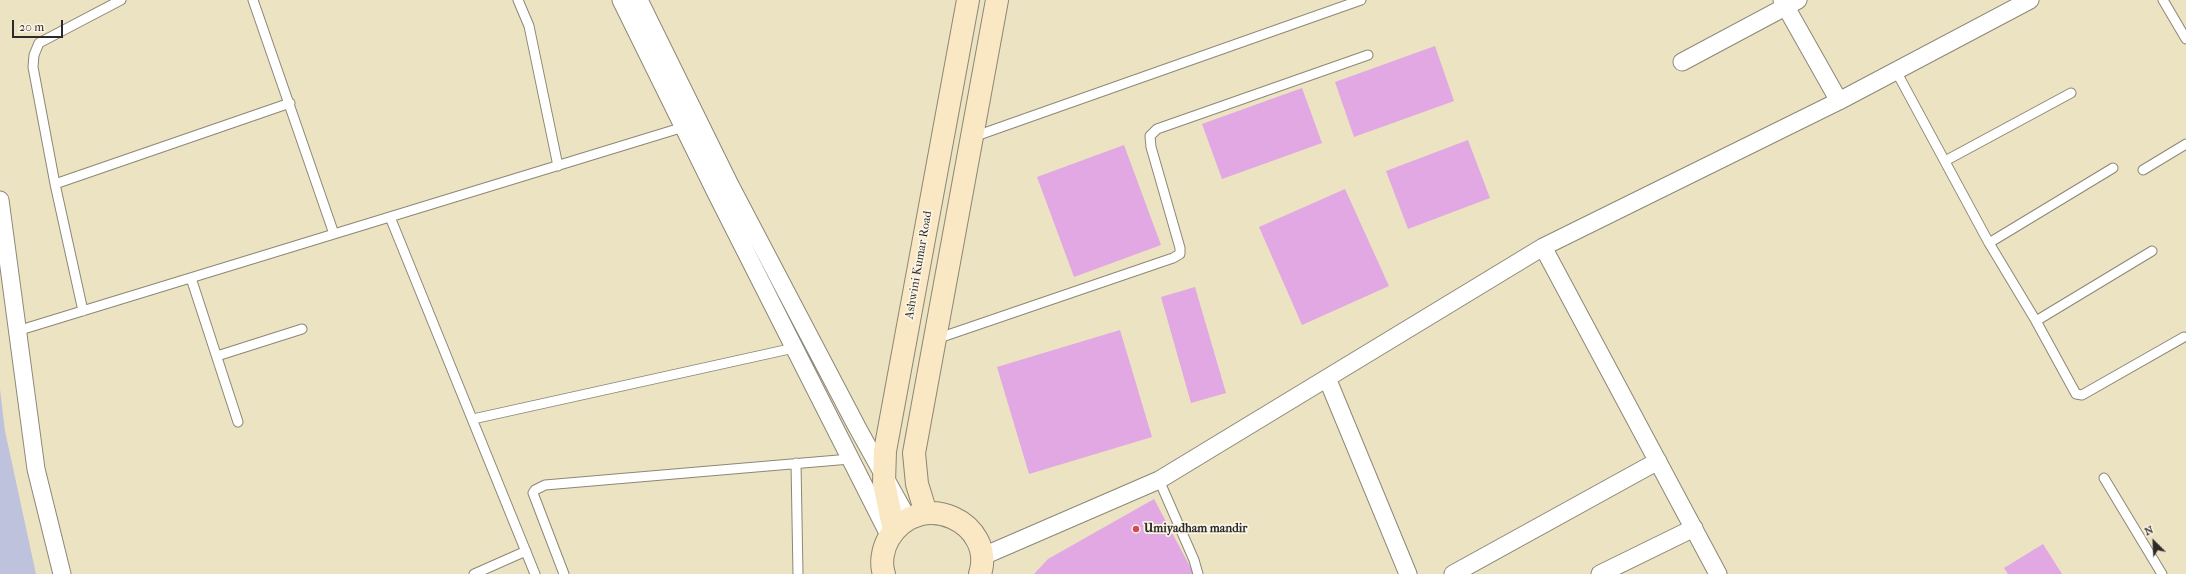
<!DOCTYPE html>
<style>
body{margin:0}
#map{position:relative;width:2186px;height:574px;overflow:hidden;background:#ece3c2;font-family:"IM FELL French Canon",serif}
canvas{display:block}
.north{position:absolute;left:2134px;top:522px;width:40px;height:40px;-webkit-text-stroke:3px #fcf5e5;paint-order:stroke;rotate:336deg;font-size:11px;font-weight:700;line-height:16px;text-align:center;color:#2b2b2b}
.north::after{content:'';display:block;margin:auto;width:14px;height:18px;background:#2b2b2b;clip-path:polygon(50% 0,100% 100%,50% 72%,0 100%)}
.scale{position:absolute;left:12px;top:20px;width:51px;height:18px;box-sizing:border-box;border:2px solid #2b2b2b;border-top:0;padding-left:5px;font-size:12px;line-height:14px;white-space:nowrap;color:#2b2b2b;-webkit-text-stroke:3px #fcf5e5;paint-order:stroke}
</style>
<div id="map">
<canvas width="2186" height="574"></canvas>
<div class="north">N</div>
<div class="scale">20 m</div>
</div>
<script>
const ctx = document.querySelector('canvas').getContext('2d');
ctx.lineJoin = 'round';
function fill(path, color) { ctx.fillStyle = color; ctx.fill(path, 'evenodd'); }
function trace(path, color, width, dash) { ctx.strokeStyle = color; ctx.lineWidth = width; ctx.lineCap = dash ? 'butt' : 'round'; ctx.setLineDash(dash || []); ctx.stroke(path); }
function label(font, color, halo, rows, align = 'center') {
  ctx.font = font + ' "IM FELL French Canon",serif'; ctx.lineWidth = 3.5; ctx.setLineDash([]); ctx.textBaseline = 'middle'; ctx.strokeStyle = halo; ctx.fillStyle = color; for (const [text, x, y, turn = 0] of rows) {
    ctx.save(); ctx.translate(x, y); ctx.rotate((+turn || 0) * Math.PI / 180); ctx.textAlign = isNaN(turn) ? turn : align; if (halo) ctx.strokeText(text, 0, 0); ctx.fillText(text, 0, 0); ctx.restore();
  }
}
fill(new Path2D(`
 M0,389l5,42 31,143h-36z`), '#bfc2dd');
fill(new Path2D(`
 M1435,46l19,55 -100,36 -19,-55z
 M1302,88l20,55 -100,36 -20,-55z
 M1468,140l22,58 -82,31 -22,-58z
 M1124,145l37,100 -87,32 -37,-100z
 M1345,189l44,97 -87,39 -43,-98z
 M1195,287l31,106 -35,10 -30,-106z
 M1120,330l32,107 -123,37 -32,-107z
 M1154,499l40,75h-160l14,-15z
 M2043,544l19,30h-54l-4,-6z`), '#e1a8e3');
const lane = new Path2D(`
 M253,0l81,234
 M518,0l11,26 29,140
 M2163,0l23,39
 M1896,71l93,172 47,78 40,73 6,1 102,-58
 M973,137l388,-137
 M1945,161l126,-68
 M2143,170l43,-26
 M55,184l235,-81
 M390,217l145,357
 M1989,243l124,-75
 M191,278l47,144
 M83,311l-28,-127 -22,-117 1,-12 5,-12 82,-43
 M2036,321l116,-70
 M17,331l670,-205
 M936,339l237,-81 7,-4v-6l-29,-101 -1,-11 7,-7 211,-74
 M217,356l85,-27
 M473,419l321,-71
 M796,463l2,111
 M2104,478l58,96
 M1159,480l35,80 4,14
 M474,574l52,-23
 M564,574l-31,-81 2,-3 10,-5 305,-26`);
const street = new Path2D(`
 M621,0l95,193 174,344
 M639,0l91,185 127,242 51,92
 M1782,0l57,101
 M1682,62l116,-62
 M0,200l36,269 26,105
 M1543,247l175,327
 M1327,378l81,196
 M981,557l178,-77 384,-233 296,-146 191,-101
 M1453,574l205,-113
 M1600,574l94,-46`);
const secondary = new Path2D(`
 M926,513l-9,-29 -3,-31 83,-453
 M894,531l-10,-48 1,-32 83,-451
 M884,574c-4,-11 -1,-26 5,-36 33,-52 107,-14 91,36`);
trace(lane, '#8c8776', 11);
trace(street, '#8c8776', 19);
trace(secondary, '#8c8776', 24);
trace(lane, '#fff', 9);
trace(street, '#fff', 17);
trace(secondary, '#fae7c3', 22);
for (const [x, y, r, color] of [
 [1136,529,4,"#d1495b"]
]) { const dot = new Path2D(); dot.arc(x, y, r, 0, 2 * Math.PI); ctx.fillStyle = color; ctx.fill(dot); trace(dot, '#fcf5e5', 1.5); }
label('12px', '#2b2b2b', '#fcf5e5', [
 ["Ashwini Kumar Road",919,265,-80]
]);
label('bold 12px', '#2b2b2b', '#fcf5e5', [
 ["Umiyadham mandir",1144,529]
], 'left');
</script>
